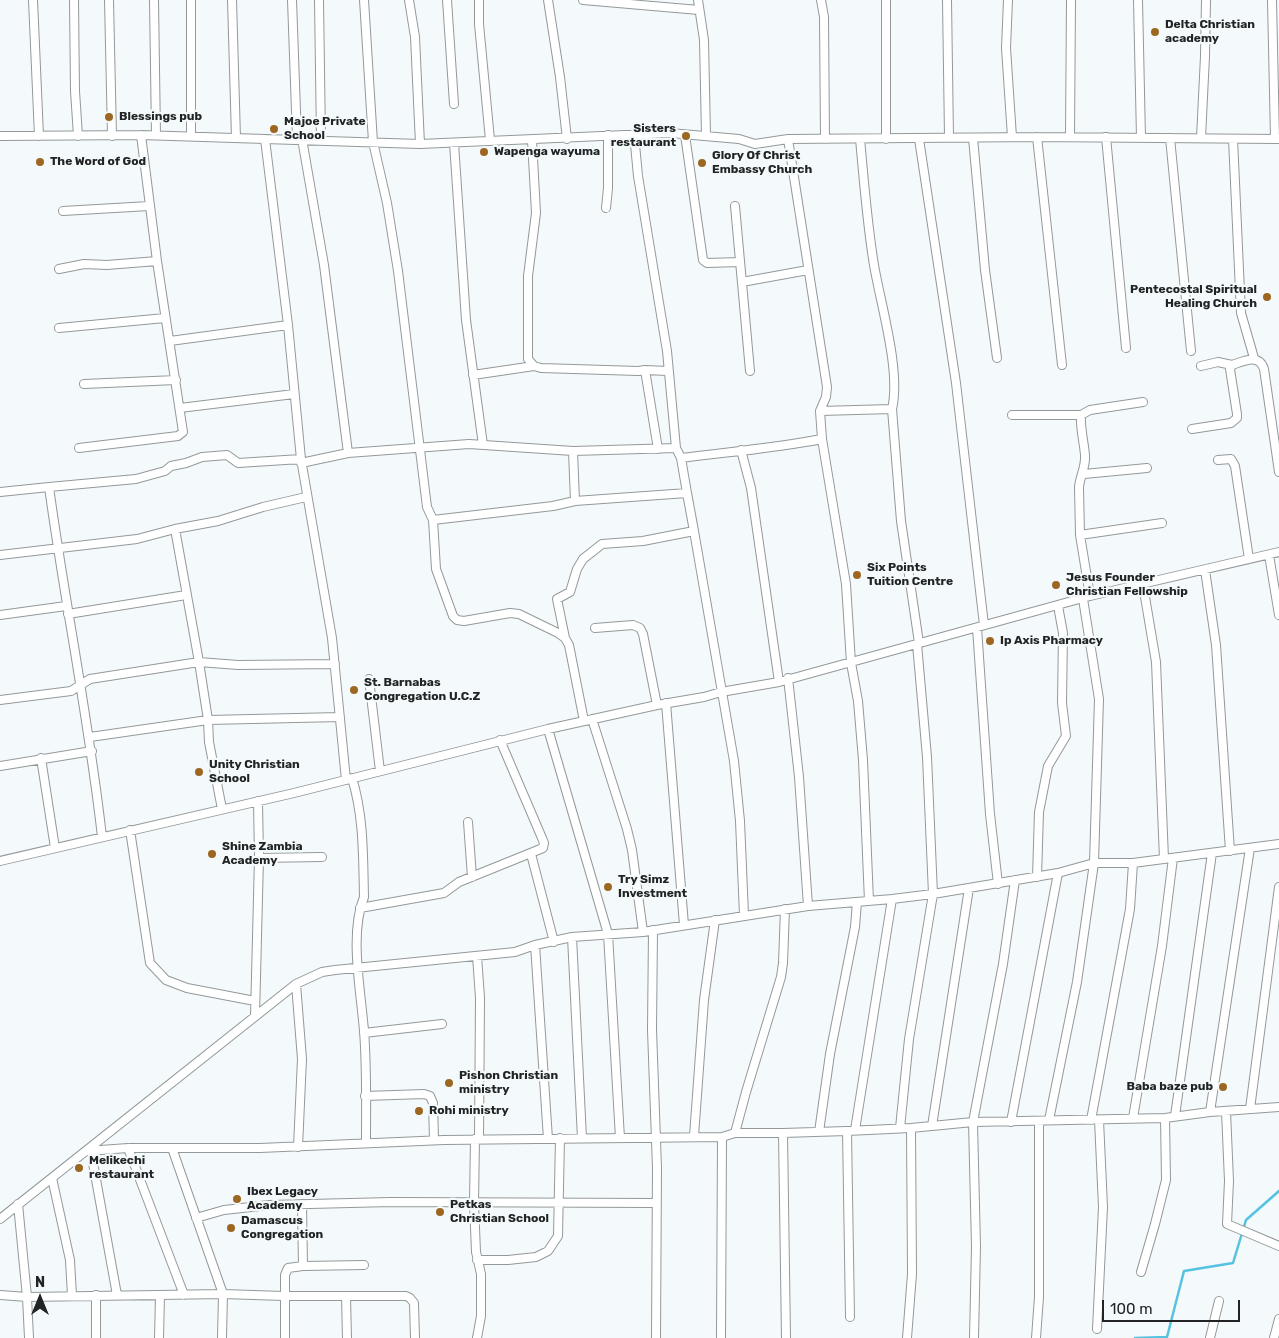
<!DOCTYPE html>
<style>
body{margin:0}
#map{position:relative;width:1279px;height:1338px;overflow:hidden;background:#f4fafb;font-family:Rubik,sans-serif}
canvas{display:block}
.north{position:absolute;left:15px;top:1273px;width:50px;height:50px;-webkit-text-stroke:4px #f4fafb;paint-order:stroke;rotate:0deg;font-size:14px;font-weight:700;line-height:20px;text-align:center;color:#212324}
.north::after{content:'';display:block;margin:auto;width:18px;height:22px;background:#212324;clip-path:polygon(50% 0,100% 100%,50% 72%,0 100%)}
.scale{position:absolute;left:1102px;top:1300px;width:138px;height:22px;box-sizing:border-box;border:2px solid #212324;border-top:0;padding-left:6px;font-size:15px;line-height:18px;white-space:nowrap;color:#212324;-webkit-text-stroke:4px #f4fafb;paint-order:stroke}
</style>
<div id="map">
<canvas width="1279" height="1338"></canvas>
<div class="north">N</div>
<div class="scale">100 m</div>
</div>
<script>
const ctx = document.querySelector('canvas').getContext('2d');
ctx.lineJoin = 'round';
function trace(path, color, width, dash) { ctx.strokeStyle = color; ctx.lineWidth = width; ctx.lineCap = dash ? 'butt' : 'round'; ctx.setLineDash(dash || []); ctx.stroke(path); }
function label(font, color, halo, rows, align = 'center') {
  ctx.font = font + ' Rubik,sans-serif'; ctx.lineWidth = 4.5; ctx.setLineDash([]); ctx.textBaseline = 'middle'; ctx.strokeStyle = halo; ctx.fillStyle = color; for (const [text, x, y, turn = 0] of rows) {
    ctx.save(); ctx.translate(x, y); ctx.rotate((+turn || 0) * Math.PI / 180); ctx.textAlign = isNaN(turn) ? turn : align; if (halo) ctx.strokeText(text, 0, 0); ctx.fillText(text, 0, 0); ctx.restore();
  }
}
trace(new Path2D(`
 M1135,1338l32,-1 17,-66 49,-8 13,-43 33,-29`), '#55c2e0', 2.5);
const street = new Path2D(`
 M33,0l6,136
 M74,0l1,91 3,45
 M109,0l3,136
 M154,0l2,135
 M191,0v136
 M232,0l4,138
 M292,0l5,139
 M319,0l2,139
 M364,0l9,142 14,61 11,68 29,236 6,13
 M409,0l6,37 5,107
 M447,0l7,104
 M479,0v24l11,116
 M548,0l12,77 7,62
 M583,0l116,10
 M698,0l6,40 2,96
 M821,0l3,17 1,122
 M886,0v139
 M947,0l2,137
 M1008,0l-2,48 6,89
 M1138,0l3,138
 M1272,0l3,139
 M685,135l18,125 4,3 33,-1
 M0,136l141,-1 279,9 250,-11 69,6 16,5 33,-5 249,-2 242,2
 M1037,137l25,228
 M1070,137l1,-137
 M1106,137l20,211
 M973,138l12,132 12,88
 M1170,138l21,213
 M1201,138l4,-82 1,-56
 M265,139l23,186 13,134 31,179 14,142
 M302,139l22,126 24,188
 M788,139l39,248 -1,10 -6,14 2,28
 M860,139c4,42 7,84 14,126 7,41 27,106 18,144l9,112 18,122
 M919,139l37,244 28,242
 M1233,139l8,174 13,45
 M532,140l4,73 -8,63v83l6,7 7,2 97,3 7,-1 13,79
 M454,143l12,177 17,125
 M735,206l15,165
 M606,208l2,-20v-53
 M63,211l86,-5
 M59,269l25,-5 23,1 50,-4
 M742,282l66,-12
 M59,328l106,-10
 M170,341l118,-16
 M1201,366l17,-4 14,3
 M645,370l23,1
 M473,375l61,-9
 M84,384l92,-4
 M180,408l114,-14
 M820,411l72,-2
 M1012,415h69
 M1192,429l39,-6 6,-5v-4l-7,-45 2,-4c12,-4 27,-12 32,4l15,103
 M79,448l99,-12 5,-4 -26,-171 -16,-126
 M741,450l10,38 28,194
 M573,451l2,50
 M681,458c47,-6 95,-10 141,-19l24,145 5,79 7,38 5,59 6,141
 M1218,460l13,-1 4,7 14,93
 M301,463l47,-10 121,-9 104,7 103,-3
 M1084,474l63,-6
 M49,487l87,-8 29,-8 6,-5 15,-3 16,-6 25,-2 11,8 63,-4
 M0,492l49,-5c16,117 40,233 53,350
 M175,529l24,133 9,58 1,22 13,67
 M694,531l40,230 6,60 4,94
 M1080,535l82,-12
 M0,555l137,-16 38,-10 43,-8 45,-14 43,-10
 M1269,555l10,60
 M1205,570l11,75 14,206
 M1143,585l13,77 8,197
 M1090,596l-10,-61 -1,-48c1,-11 7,-20 6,-32 -1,-13 -5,-27 -4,-40l9,-5 53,-8
 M68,614l118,-19
 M0,615l66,-9
 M595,628l38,-3 7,3 3,6 14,71
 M977,628l13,186 8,70
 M565,638l-8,-39 13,-7 7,-23 6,-10 19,-15 41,-3 51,-10 -7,-38
 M788,678l11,99 9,129
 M369,679l11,92
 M0,700l71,-9 19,-12 109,-17 39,3 97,-1
 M666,703l18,222
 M592,719l35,110 5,21 11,82
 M584,721l-15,-76 -4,-7 -7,-5 -39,-19 -9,-1 -46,8 -7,-1 -4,-4 -17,-47 -3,-49 120,-14 22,-5 112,-8 -6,-35 -5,-10 -9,-97 -29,-175 -4,-42
 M548,729l60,205 12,204
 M90,737l118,-17 132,-3
 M41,758l14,90
 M0,766l92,-15
 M352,778c12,39 11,79 12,119 -15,37 -3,94 0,134 3,37 2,75 2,112
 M468,822l4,55
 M130,830l20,133 16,17 21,8 68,13
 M531,854l23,88
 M259,858l63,-1
 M0,861l294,-68 254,-64 109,-24 47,-8 17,-5 58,-10 311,-86 189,-44
 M1037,877l2,-65 9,-46 18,-30 -4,-33 1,-70 -5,-27
 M360,908l84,-15 15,-11 84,-34 1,-5 -2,-5 -42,-98
 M653,930l-1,100 5,138 -1,170
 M572,937l10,201
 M535,945l13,194
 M477,956l3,42 -1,141
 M296,984l6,75 -4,88
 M255,1016l4,-158 -1,-57
 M364,1033l78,-9
 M365,1096l59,-2 6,2 3,7 1,37
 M1250,1109l29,-222
 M1226,1111l3,70 -2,43 52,22
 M1210,1112l40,-264
 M1175,1116l37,-263
 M1133,1118l29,-172 11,-88
 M1049,1120l28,-138 17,-119 5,-164 -16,-100
 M1091,1120l39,-211 3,-46
 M1011,1122l47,-249
 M932,1126l37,-238
 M900,1128l9,-89 24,-145 -6,-137 -10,-113
 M855,1130l37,-231
 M847,1131l3,186
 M819,1132l11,-78 25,-127 2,-25
 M735,1133l11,-41 35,-115 2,-14 2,-54
 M783,1133l3,205
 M694,1136l10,-136 11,-80
 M475,1139l-1,64 2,49 5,22v42l-4,22
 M128,1148l56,147
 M172,1148l51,146 -1,44
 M96,1150l-3,13 24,132
 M87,1151l41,-3h132l184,-8 278,-3 13,-4h48l64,-2 64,-3 62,-6 192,-4 45,-6 69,-5
 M52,1178l18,82 2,36
 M18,1204l9,93 2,41
 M302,1204l1,62
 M196,1218l28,-8 45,-5 122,-3 265,1
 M0,1219l296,-235 26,-12 13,-2 180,-18 20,-7 37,-8 71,-5 165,-26 84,-7 41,-5 125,-21 36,-10h39l146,-19
 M477,1260h31l28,-3 12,-6 10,-15 2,-98
 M1141,1272l14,-48 11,-44 -1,-62
 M0,1295l27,2 196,-3 61,2h122l4,2 4,5 1,35
 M346,1296l1,42
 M1097,1329l6,-122 -4,-87
 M96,1338v-43
 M159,1338l1,-42
 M285,1338v-63l3,-7 15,-2 61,-1
 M721,1338l1,-201
 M907,1338l5,-64 -1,-146
 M974,1338l2,-91 -3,-125 30,-158 12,-84
 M1036,1338l3,-41v-175
 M1210,1338l9,-37
 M1274,1338l5,-19`);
trace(street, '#93999a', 10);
trace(street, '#fff', 8);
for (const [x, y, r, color] of [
 [1155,32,5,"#9d6721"],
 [109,117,5,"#9d6721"],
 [274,129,5,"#9d6721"],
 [686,136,5,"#9d6721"],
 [484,152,5,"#9d6721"],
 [40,162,5,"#9d6721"],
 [702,163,5,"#9d6721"],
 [1267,297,5,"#9d6721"],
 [857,575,5,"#9d6721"],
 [1056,585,5,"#9d6721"],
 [990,641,5,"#9d6721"],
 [354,690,5,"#9d6721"],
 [199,772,5,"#9d6721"],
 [212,854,5,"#9d6721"],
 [608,887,5,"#9d6721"],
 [449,1083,5,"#9d6721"],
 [1223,1087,5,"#9d6721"],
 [419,1111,5,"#9d6721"],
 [79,1168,5,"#9d6721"],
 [237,1199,5,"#9d6721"],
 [440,1212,5,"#9d6721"],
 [231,1228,5,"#9d6721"]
]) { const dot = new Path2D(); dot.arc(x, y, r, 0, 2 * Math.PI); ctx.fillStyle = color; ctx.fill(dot); trace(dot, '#f4fafb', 2); }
label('bold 12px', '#212324', '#f4fafb', [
 ["Delta Christian",1165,25],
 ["academy",1165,39],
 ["Blessings pub",119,117],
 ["Majoe Private",284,122],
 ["School",284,136],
 ["Sisters",676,129,"right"],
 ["restaurant",676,143,"right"],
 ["Wapenga wayuma",494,152],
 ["Glory Of Christ",712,156],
 ["Embassy Church",712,170],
 ["The Word of God",50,162],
 ["Pentecostal Spiritual",1257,290,"right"],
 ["Healing Church",1257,304,"right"],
 ["Six Points",867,568],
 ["Tuition Centre",867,582],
 ["Jesus Founder",1066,578],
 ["Christian Fellowship",1066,592],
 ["Ip Axis Pharmacy",1000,641],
 ["St. Barnabas",364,683],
 ["Congregation U.C.Z",364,697],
 ["Unity Christian",209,765],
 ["School",209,779],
 ["Shine Zambia",222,847],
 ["Academy",222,861],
 ["Try Simz",618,880],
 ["Investment",618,894],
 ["Pishon Christian",459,1076],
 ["ministry",459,1090],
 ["Baba baze pub",1213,1087,"right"],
 ["Rohi ministry",429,1111],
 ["Melikechi",89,1161],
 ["restaurant",89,1175],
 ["Ibex Legacy",247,1192],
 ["Academy",247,1206],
 ["Petkas",450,1205],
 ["Christian School",450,1219],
 ["Damascus",241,1221],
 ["Congregation",241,1235]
], 'left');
</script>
